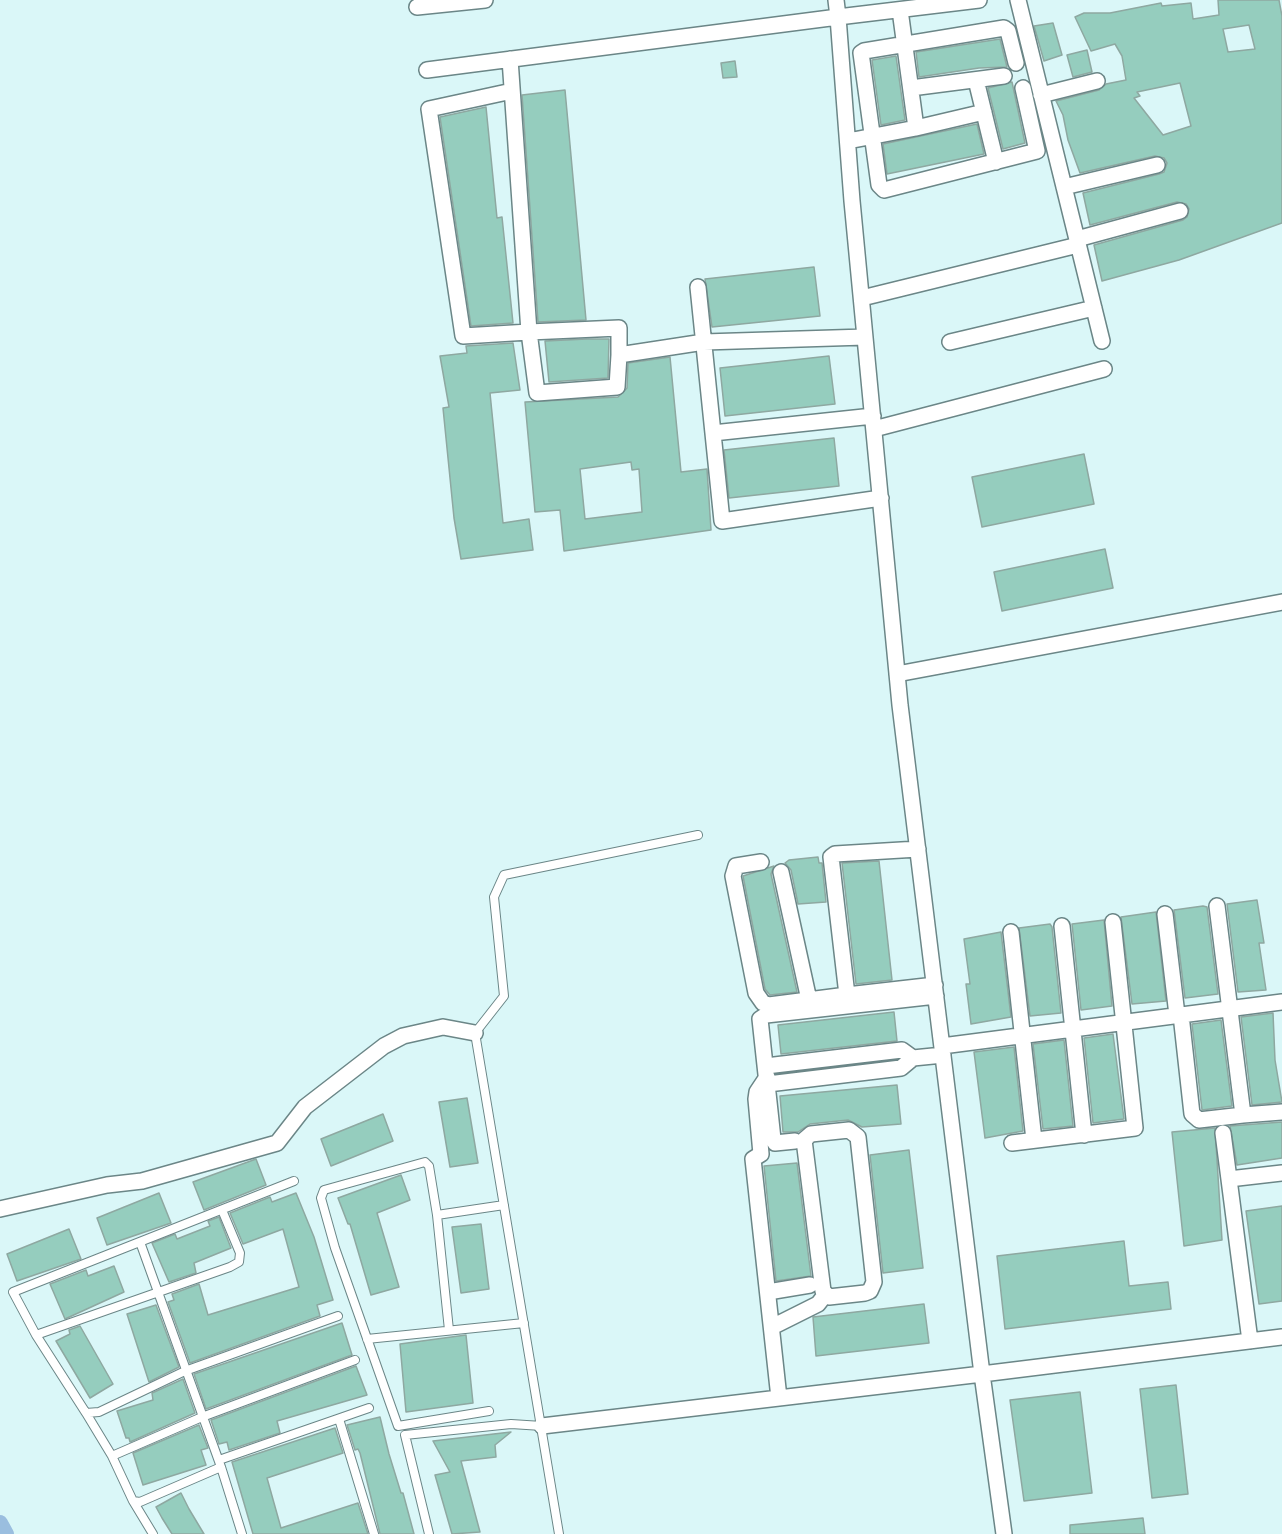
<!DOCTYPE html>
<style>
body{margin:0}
canvas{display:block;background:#daf7f8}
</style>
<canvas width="1282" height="1534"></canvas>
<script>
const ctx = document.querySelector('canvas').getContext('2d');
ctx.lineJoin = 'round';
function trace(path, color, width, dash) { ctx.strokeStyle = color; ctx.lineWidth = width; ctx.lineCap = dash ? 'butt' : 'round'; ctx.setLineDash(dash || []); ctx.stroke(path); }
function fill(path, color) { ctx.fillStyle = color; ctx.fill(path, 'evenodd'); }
trace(new Path2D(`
 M0,1523l6,11`), '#9abedf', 16);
const building = new Path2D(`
 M1218,0h61l3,16v207l-103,37 -77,21 -8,-36 89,-25 4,-3 2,-8 -3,-5 -9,-2 -87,23 -7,-32 76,-19 5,-2 3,-9 -3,-5 -9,-2 -75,17 -12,-33 -5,-25 -7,-14 43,-11 7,-6 20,-4 -4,-24 -7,-12 -24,7 -16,-34 9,-4h26l51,-10 1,3 29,-3 2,16 26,-4zM1249,25l6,24 -27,3 -5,-23zM1180,83l11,43 -28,9 -29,-37 6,-2 -3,-4z
 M1053,23l9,32 -18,6 -10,-35z
 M1000,39l7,28 -28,1 -60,9 -3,-25z
 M1087,50l5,22 -19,5 -6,-22z
 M896,56l9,64 -24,5 -9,-65z
 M735,61l2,16 -14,1 -2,-15z
 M1012,82l13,61 -22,6 -15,-61z
 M565,90l21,230 -48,2 -16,-227z
 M486,107l11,111 5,-1 11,106 -42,3 -31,-209z
 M977,124l7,30 -97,20 -4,-30z
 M814,267l6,49 -108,11 -7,-48z
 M587,339h22l-1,39 -59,4 -4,-41z
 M513,343l7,47 -30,3 13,130 26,-4 4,31 -72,9 -7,-41 -11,-110 6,-1 -9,-51 27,-3 -1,-7z
 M829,356l6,48 -110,12 -5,-48z
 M670,357l11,115 26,-3 4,61 -147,21 -4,-41 -25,2 -10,-110 93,-5 9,-9 1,-25zM631,462l1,8 7,-1 3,43 -57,7 -5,-50z
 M834,438l5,48 -110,12 -5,-48z
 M1084,454l10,50 -112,23 -10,-50z
 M1105,549l8,39 -111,23 -8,-39z
 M818,857l1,6h3l4,39 -28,2 -7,-34 -6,-7 4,-3z
 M879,861l13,119 -36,4 -14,-121z
 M774,866l-3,8 26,118 -27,3 -5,-6 -22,-113z
 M1257,900l7,43h-5l7,47 -28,2 -11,-88z
 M1203,906l4,1 11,87 -33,4 -11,-88z
 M1156,912l10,89 -34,3 -11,-87z
 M1104,920l8,86 -31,4 -9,-86z
 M1050,924l2,3 9,86 -31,3 -11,-88z
 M1001,932l10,85 -40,7 -5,-40h4l-6,-45z
 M894,1012l3,29 -116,13 -3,-29z
 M1273,1013l2,47 7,42 -30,3 -11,-88z
 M1221,1020l11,86 -30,4 -10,-86z
 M1113,1034l11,85 -31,4 -9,-85z
 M1064,1040l9,86 -30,3 -10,-85z
 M1014,1047l9,84 -38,7 -11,-86z
 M897,1085l4,39 -39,3 -14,-7 -38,4 -12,8h-15l-3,-36z
 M467,1098l11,65 -28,4 -11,-65z
 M383,1114l10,27 -62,25 -10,-27z
 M1282,1122v36l-45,7 -7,-39z
 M1215,1128l7,112 -38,6 -12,-114z
 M909,1150l14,118 -40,5 -13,-118z
 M256,1159l10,26 -62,25 -11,-28z
 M797,1163l14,113 -35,5 -12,-115z
 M401,1175l9,25 -33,13 22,74 -28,8 -21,-71h-2l-10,-26z
 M159,1193l12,30 -64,22 -10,-27z
 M296,1193l18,44 19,63 -16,5 3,11 -130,47 -22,-61 6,-2 -2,-6 27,-10 9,31 91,-28 -16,-58 -40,15 -13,-31 40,-16 2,5z
 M1282,1206v95l-23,3 -13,-93z
 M219,1217l12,31 -37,15 2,10 -27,9 -17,-39 23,-9 2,5 33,-13 -2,-5z
 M481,1224l8,65 -28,4 -9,-66z
 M69,1229l12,30 -64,22 -10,-27z
 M1124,1241l5,45 39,-4 3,27 -166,20 -8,-73z
 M114,1266l10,26 -59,27 -15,-35 36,-14 2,6z
 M924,1304l5,39 -113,13 -3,-39z
 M156,1305l23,62 -30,15 -22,-68z
 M342,1323l10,32 -146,54 -12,-35z
 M80,1326l33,58 -23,14 -34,-57 14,-7 -1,-4z
 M466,1335l7,68 -67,9 -6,-68z
 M356,1366l11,29 -90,26 3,12 -51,17 -2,-8 -8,2 -8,-24z
 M183,1379l12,34 -65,29 -1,-4h-3l-9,-27 36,-11 -1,-7z
 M1176,1385l12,109 -36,4 -12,-109z
 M1080,1392l12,101 -68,8 -14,-101z
 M380,1417l9,37 12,39h2l11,41h-34l-20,-81 -2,-4 -3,1 -8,-25z
 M199,1425l9,23 -7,2 5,15 -63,20 -10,-32z
 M335,1428l8,25 -76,25 14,50 77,-25 10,31h-115l-21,-72z
 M511,1432l-16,13 1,12 -35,4 19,71 -28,2 -17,-59 15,-3 -17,-31z
 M181,1493l8,16 15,25h-32l-10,-16 -6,-11z
 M1143,1518l2,16h-75v-9z`);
fill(building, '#95cdbe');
trace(building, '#8ea8a1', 1.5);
const lane = new Path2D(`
 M222,1210l18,43 -1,9 -9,5 -194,68 -23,-43 281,-111
 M437,1215l12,115
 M140,1242l81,225 21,67
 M36,1335l50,78 13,-1 86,-41 153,-55
 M367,1339l157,-16
 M489,1411l-91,15 -63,-178 -14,-50 3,-8 101,-28 4,4 8,49 67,-10
 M86,1413l26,43 90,-39 153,-57
 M339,1419l35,115
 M112,1456l21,45 7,1 81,-35
 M219,1460l150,-52
 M133,1501l20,33
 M429,1534l-24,-99 106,-11 31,2
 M559,1534l-84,-501 29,-37 -10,-99 10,-22 194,-40`);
const street = new Path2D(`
 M1018,0l84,341
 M417,7l68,-7
 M510,59l19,273 -66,4 -34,-227 83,-18
 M1016,63l-8,-32 -4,-3 -140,23 -3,2 18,132 5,5 153,-39 -14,-63
 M427,70l411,-53 -2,-17
 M976,80l20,82
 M911,88l93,-12
 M1041,95l56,-14
 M916,128l68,-16
 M848,141l68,-13 -16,-118
 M1064,187l93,-22
 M1077,239l103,-28
 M698,287l24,234 159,-23
 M862,298l216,-53
 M950,342l144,-34
 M619,355l-2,32 -80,6 -8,-61 90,-4v27l85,-13 161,-5
 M874,429l230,-60
 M713,433l160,-17
 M897,674l385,-72
 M761,862l-25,4 -3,10 23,117 7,10 6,2 78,-10 -16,-138 4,-3 83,-5
 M781,872l28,128
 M1165,914l12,101
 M1062,926l22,209
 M1011,932l23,208
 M847,995l88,-10
 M1181,1015l11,99 7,6 44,-5 -26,-209
 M942,1046l340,-44
 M766,1066l136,-16 11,8 30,-3
 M767,1077l-10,15 -1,7 5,55 -8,5 26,239
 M768,1084l133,-16 12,-10
 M1243,1115l39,-3
 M849,1130l9,7 16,145 -4,9 -5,2 -36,4 -6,-6 -19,-151 7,-6z
 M1223,1133l27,208
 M795,1141l-20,2 -2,-4 -13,-120 6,-4 170,-19
 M1012,1143l123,-15 -22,-206
 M1229,1179l53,-6
 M0,1209l107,-24 35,-4 135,-38 28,-36 79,-61 19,-10 40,-9 32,6
 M768,1292l42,-7
 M772,1327l46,-23 7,-9
 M542,1426l440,-52 -82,-669 -48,-504 -14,-184 141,-17
 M1004,1534l-22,-160 300,-37`);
trace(lane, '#6b8687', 10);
trace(street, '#6b8687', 18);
trace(lane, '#fff', 8);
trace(street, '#fff', 15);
</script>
